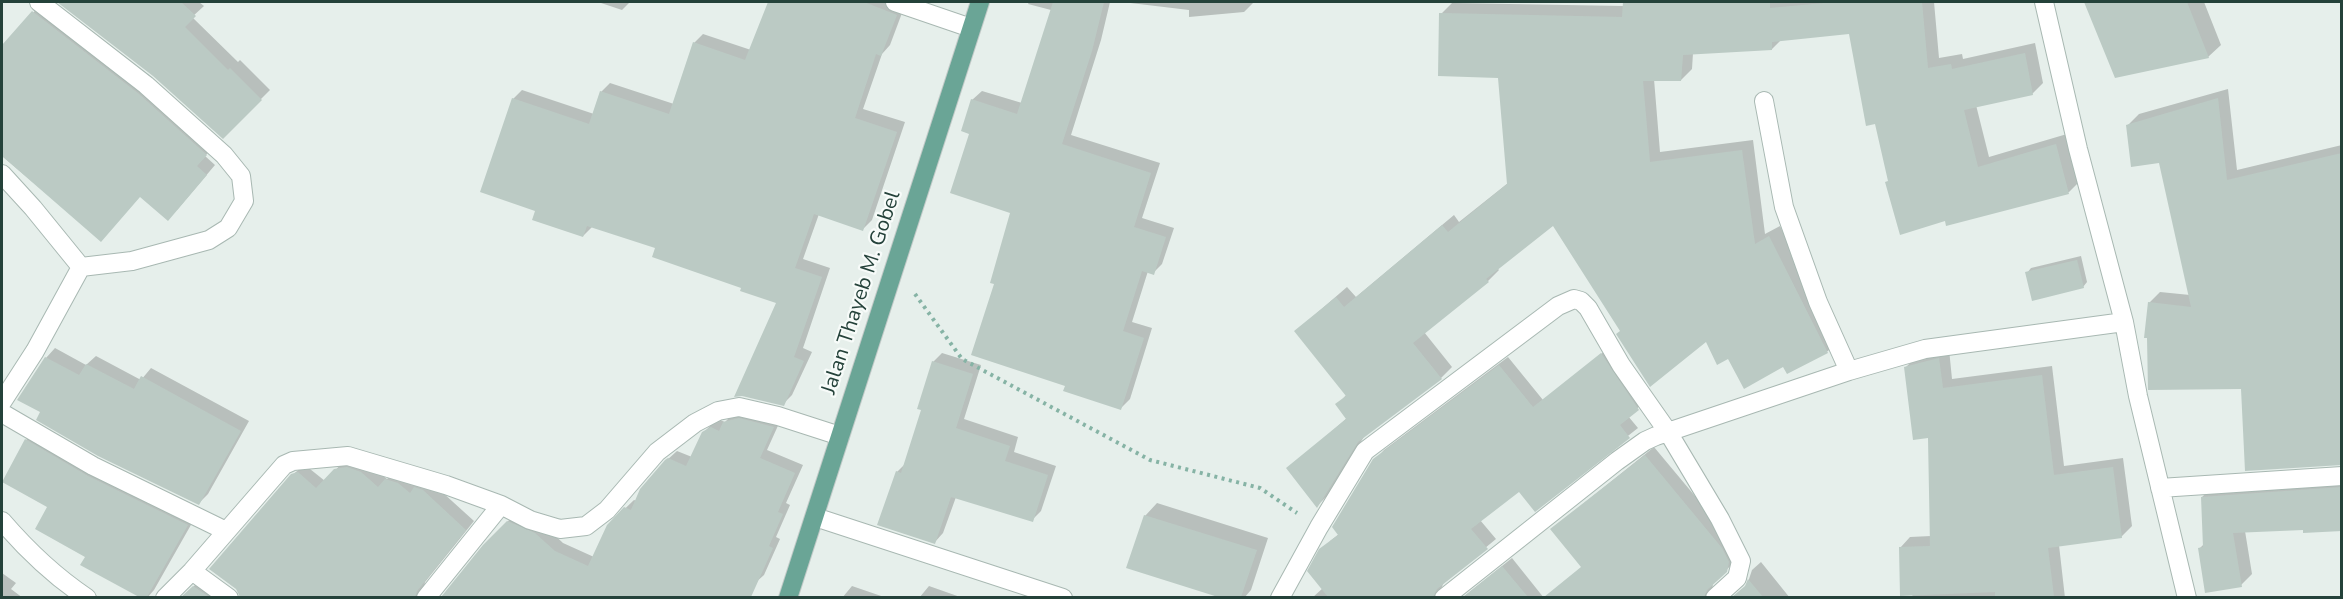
<!DOCTYPE html>
<style>
body{margin:0}
#map{position:relative;width:2343px;height:599px;overflow:hidden;background:#e6efeb;font-family:"Nunito Sans",sans-serif}
canvas{display:block}
.frame{position:absolute;inset:0;border:3px solid #24423a;pointer-events:none}
</style>
<div id="map">
<canvas width="2343" height="599"></canvas>
<div class="frame"></div>
</div>
<script>
const ctx = document.querySelector('canvas').getContext('2d');
ctx.lineJoin = 'round';
function fill(path, color) { ctx.fillStyle = color; ctx.fill(path, 'evenodd'); }
function trace(path, color, width, dash) { ctx.strokeStyle = color; ctx.lineWidth = width; ctx.lineCap = dash ? 'butt' : 'round'; ctx.setLineDash(dash || []); ctx.stroke(path); }
function label(font, color, halo, rows, align = 'center') {
  ctx.font = font + ' "Nunito Sans",sans-serif'; ctx.lineWidth = 4.5; ctx.setLineDash([]); ctx.textBaseline = 'middle'; ctx.strokeStyle = halo; ctx.fillStyle = color; for (const [text, x, y, turn = 0] of rows) {
    ctx.save(); ctx.translate(x, y); ctx.rotate((+turn || 0) * Math.PI / 180); ctx.textAlign = isNaN(turn) ? turn : align; if (halo) ctx.strokeText(text, 0, 0); ctx.fillText(text, 0, 0); ctx.restore();
  }
}
fill(new Path2D(`
 M59,2h140l5,4 -12,11 46,45 2,-2 30,30 -47,47 -69,-62z
 M598,2h32l-8,8z
 M770,2h128l7,3 -15,40 -8,9 -19,55 42,13 -33,98 -9,9 -44,-15 -16,45 27,9 -27,80 9,4 -20,43 -9,9 -5,-102 -121,-55 -64,-21 -10,10 -46,-26 -24,-111 9,-9 72,24 7,-22 9,-9 64,21 20,-61 9,-9 48,16z
 M1029,2h81l-9,38 -30,95 89,28 -18,55 32,10 -12,36 -9,9 -5,-2 -16,51 20,6 -22,71 -9,9 -54,-23 -71,-102 16,-71 -41,-79 1,-33 10,-9 40,12 29,-93 -23,-6z
 M1122,2h131v1l-9,9 -55,5v-7z
 M1624,2h310l5,56 23,-4 1,5 72,-16 8,40 -11,11 -56,11 13,52 78,-23 13,47 -11,11 -121,32 -2,-4 -57,-40 -12,-58 -27,-89 -69,7 -9,9 -79,4 -1,16 -11,11 -27,-1 6,73 93,-12 12,94 15,-8 58,114 -10,11 -40,21 -4,-7 -55,-8 -23,-17 -85,-9 -68,-108 -56,45 2,2 -11,11 -64,51 28,35 -11,11 -76,57 -37,60 -11,11 -29,-37 59,-51 -10,-13 10,-11 -51,-63 51,-44 9,10 98,-82 5,7 49,-39 -9,-107 -58,-62 11,-11 172,3z
 M2086,2h118l17,43 -13,12 -92,19z
 M42,3l173,142 -10,11 10,9 -38,45 -36,-15 -40,45 -99,-84v-109z
 M2228,89l9,81 105,-25v318l-193,-160 11,-11 30,3 -30,-133 -32,-37 11,-11z
 M2081,256l6,26 -4,5 -56,-14 4,-5z
 M1611,346l36,54 -19,16 10,12 -103,81 -16,-19 -39,30 16,19 -52,43 -3,7 5,9h-134l11,-10 7,-47 9,-7 36,-74 9,-10 124,-93 35,43z
 M55,348l31,17 10,-9 45,24 10,-12 98,53 -41,73 -9,9 -157,-91 4,-54z
 M1949,349l3,30 100,-13 12,100 59,-8 9,68 -11,11 -62,8 6,53h-152l-13,-50 10,-11 21,-1 -1,-100 -24,-69 10,-10z
 M942,353l39,12 -17,54 54,18 -4,15 42,14 -15,45 -9,9 -76,-23 -13,36 -9,10 -37,-71 8,-8 18,-55 10,-47z
 M733,414l48,5 -14,31 36,15 -17,38 4,2 -14,32 4,2 -16,36 -9,8 -6,15h-185l-30,-13 -12,13h-79l41,-52 32,-33 28,12 19,18 31,14 14,-32 26,-25 3,1 29,-40 11,-10 15,6 11,-24 9,-9 8,-4 5,2z
 M35,431l161,85 -42,74 -7,8h-5l-60,-34 5,-7 -61,-117z
 M1654,447l76,91 5,23 -22,23 -1,6 5,8h-172l38,-32 -31,-37z
 M344,461l26,3 17,15 8,-8 36,11 43,39 -49,61 -2,12 5,4h-187l-4,-10 55,-113 13,-10 20,16z
 M2342,478v52l-38,-2 -59,3 7,43 -11,11 -42,-36 5,-5 -2,-47 11,-11z
 M1157,503l111,35 -17,52 -7,8h-21l-95,-31 17,-51z
 M1512,558l32,40h-82z
 M1761,562l29,36h-56l13,-13 5,-15z
 M2,573l14,10 -5,6 12,9h-21z
 M202,578l27,20h-47z
 M852,586l35,12h-45z
 M929,586l34,12h-44z`), '#0003');
fill(new Path2D(`
 M57,2h124l15,14 -11,11 43,43 2,-2 32,32 -39,39 -70,-63z
 M768,2h96l33,13 -16,41 -5,-2 -21,64 42,14 -34,99 -49,-17 -19,54 27,9 -28,80 10,4 -20,45 -42,-10 -8,1 42,-94 -36,-12 1,-3 -89,-31 3,-9 -68,-22 -4,11 -51,-17 3,-9 -55,-19 32,-94 77,26 11,-33 69,23 24,-72 52,18z
 M1053,2h51l-12,49 -30,93 89,29 -17,54 32,10 -12,38 -12,-4 -19,60 21,7 -23,72 -58,-19 2,-5 -94,-31 23,-71 -4,-1 20,-70 -60,-20 19,-59 -8,-3 10,-32 46,15z
 M1623,2h147v6l66,-6h86l6,66 23,-4 1,5 73,-16 8,42 -69,15 14,57 78,-23 13,50 -123,32 -1,-5 -45,14 -15,-53 3,-1 -13,-57 -9,2 -17,-92 -77,8v8l-89,5 -2,26h-38l7,81 92,-12 13,94 14,-8 59,117 -41,21 -4,-7 -39,22 -16,-30 -11,6 -11,-23 -56,45 -34,-53 4,-3 -67,-105 -67,53 3,3 -76,61 29,36 -84,63 -41,66 -31,-40 60,-49 -11,-15 11,-8 -52,-65 42,-34 8,10 98,-82 6,7 59,-48 -9,-106 -60,-2 1,-63 183,4z
 M2084,2h103l22,56 -94,20z
 M32,11l107,83 68,61 -10,11 10,9 -39,46 -28,-24 -39,45 -99,-86v-111z
 M2218,98l9,82 115,-27v312l-97,6 -4,-82 -93,1 -1,-52h-3l4,-36 43,5 -32,-144 -28,4 -5,-42z
 M2077,260l7,28 -52,13 -7,-29z
 M1601,353l38,57 -19,15 10,13 -95,74 -16,-20 -48,37 17,20 -51,40 -4,8h-105l-21,-26 12,-22 19,-14 -6,-8 41,-68 126,-94 34,42z
 M45,357l34,18 7,-11 48,25 7,-13 100,55 -42,74 -101,-49 -62,-36 4,-8 -23,-12z
 M1939,358l4,30 99,-13 12,100 59,-8 9,71 -74,10 6,49h-59v-5l-95,4 -1,-49 31,-1 -2,-108 -15,2 -9,-73z
 M932,361l41,13 -17,54 54,18 -5,15 43,14 -15,47 -82,-25 -16,47 -58,-19 19,-54 5,2 20,-63 -4,-1z
 M739,418l35,9 -14,31 35,15 -17,39 5,2 -14,32 4,2 -22,49h-310l42,-52 24,-24 28,12 20,18 33,15 19,-41 17,-18 7,3 9,-21 25,-29 3,-2 18,8 16,-34 9,-5 8,4 4,-9z
 M25,439l63,37 100,49 -41,72h-8l-59,-32 5,-8 -50,-28 12,-22 -45,-25z
 M1645,455l77,93 7,14 -2,10 -20,18 -3,7h-160l37,-30 -31,-38z
 M347,467l14,5 17,15 7,-8 13,4 12,10 4,-6 9,3 43,40 -49,61 -2,6h-175l-4,-8 -27,-20 82,-95 7,-2 18,16 18,-19z
 M2342,487v44l-39,2v-3l-70,3 9,54 -37,6 -7,-45 5,-1 -2,-50z
 M1144,515l113,35 -16,47h-23l-92,-29z
 M1502,566l26,31h-65z
 M1748,579l15,18h-31l13,-11z
 M193,586l16,11h-28z`), '#bbcac4');
const minor = new Path2D(`
 M895,2l76,26
 M2044,2l34,147 46,173 14,74 49,202
 M1764,101l20,106 34,95 31,69
 M2,174l31,34 48,59 51,-6 77,-21 19,-12 16,-27 -3,-25 -17,-21 -78,-70 -107,-83
 M2,402l33,-51 46,-84
 M2,413l91,53 133,65
 M2160,488l182,-12
 M815,517l248,81
 M2,521c25,29 52,55 85,77
 M192,571l37,27
 M165,598l27,-27 92,-106 9,-4 55,-5 98,29 55,20 29,15 30,9 26,-3 21,-16 50,-58 38,-29 23,-12 21,-4 39,9 62,20
 M426,598l75,-93
 M1280,598l39,-71 46,-76 193,-145 16,-7 7,2 7,7 33,57 47,67 52,87 21,42 -4,17 -22,20
 M1444,598l173,-137 28,-20 11,-5 193,-65 76,-22 199,-27`);
const major = new Path2D(`
 M788,598l192,-596`);
trace(minor, '#a8b8b2', 20);
trace(major, '#c2cac8', 20);
trace(new Path2D(`
 M915,294l47,65 188,101 110,28 37,25`), '#86b3a5', 4, [3, 4.5]);
trace(minor, '#fff', 18);
trace(major, '#6aa596', 18);
label('21px', '#24423a', '#f7fbf9', [
 ["Jalan Thayeb M. Gobel",862,293,-72]
]);
</script>
